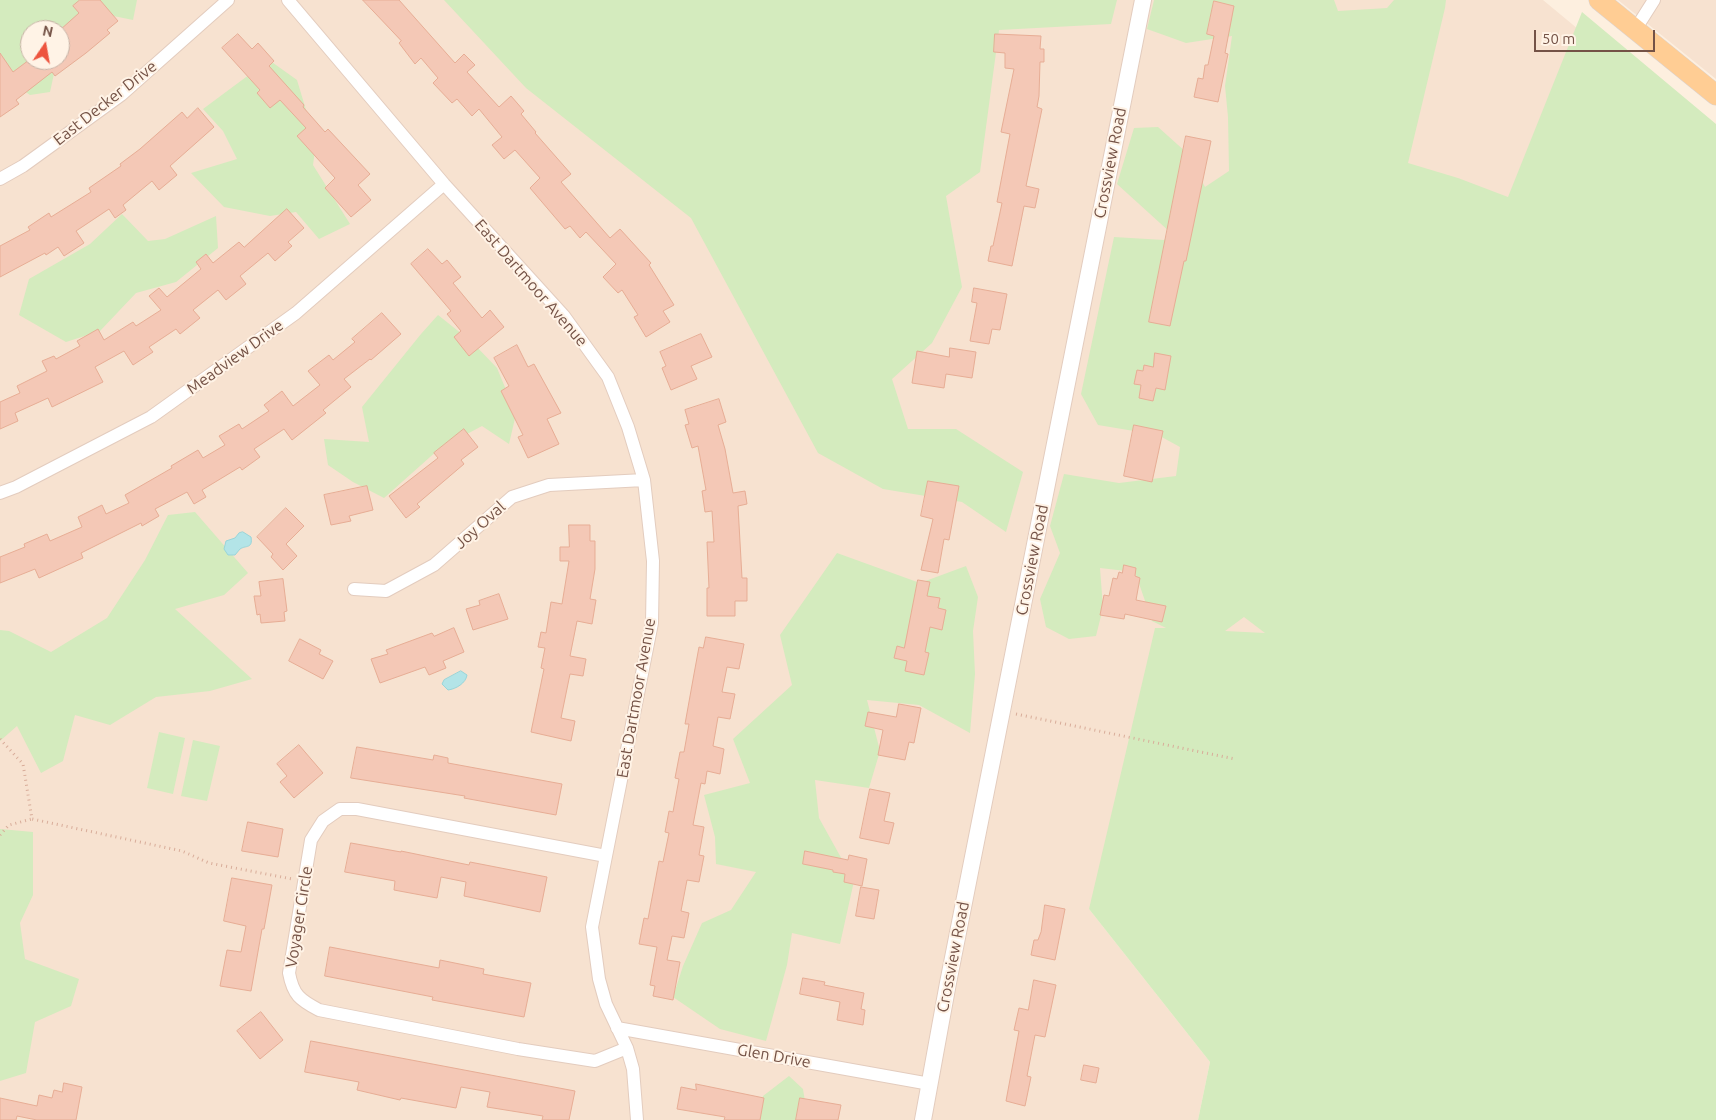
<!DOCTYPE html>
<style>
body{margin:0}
#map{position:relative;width:1716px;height:1120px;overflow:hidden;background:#fdefdf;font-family:Ubuntu,sans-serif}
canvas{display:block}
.north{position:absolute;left:20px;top:20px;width:50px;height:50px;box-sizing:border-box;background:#fff3e6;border:1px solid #c7b3a6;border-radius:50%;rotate:12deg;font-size:14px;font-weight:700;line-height:20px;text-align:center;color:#745246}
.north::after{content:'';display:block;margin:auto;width:18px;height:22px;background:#ed543e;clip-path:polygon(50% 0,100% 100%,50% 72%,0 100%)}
.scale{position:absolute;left:1534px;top:30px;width:121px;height:22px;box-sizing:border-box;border:2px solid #745246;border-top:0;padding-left:6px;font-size:15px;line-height:18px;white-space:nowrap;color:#745246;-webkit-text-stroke:4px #fff3e6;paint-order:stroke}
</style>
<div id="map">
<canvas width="1716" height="1120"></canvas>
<div class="north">N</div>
<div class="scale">50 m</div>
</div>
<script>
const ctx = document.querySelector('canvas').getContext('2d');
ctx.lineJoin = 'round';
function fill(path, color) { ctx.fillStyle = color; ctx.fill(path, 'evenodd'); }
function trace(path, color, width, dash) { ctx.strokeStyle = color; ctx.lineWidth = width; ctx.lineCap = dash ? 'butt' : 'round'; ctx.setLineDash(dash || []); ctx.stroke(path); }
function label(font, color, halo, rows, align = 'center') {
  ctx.font = font + ' Ubuntu,sans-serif'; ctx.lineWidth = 4; ctx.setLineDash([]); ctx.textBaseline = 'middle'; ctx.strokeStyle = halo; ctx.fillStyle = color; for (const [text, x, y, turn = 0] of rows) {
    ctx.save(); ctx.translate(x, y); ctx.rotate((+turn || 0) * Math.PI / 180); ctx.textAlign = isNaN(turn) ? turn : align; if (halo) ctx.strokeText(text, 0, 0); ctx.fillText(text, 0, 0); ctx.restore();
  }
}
fill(new Path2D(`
 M0,0h1543l35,29 -207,612 -282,268 121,153 -12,58h-1198zM30,30h30v30h-30z
 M1618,0h98v79z`), '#f7e2d0');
fill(new Path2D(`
 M0,0h137l-4,20 -49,-10 -24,20h-30v30h27l-7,32 -20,3 -30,-21z
 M444,0h673l-6,24 -112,6 -19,142 -34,24 16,91 -30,56 -40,36 16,50h48l67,43 -17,60 -44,-30 -79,-13 -65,-36 -127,-235 -165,-130z
 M1154,0h180l4,11 49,-3 7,-8h52l-1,8 -37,155 50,15 50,19 74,-185 134,112v996h-518l12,-58 -121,-153 66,-281h11l-14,-7 -17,-49 -35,-4 3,40 -7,28 -27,3 -23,-12 -6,-28 20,-46 -10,-27 14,-52 55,9 57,-7 4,-29 -22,-12 -60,-10 -17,-31 33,-157 50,3 7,-7 -54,-49 17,-56 24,-1 29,26 18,34 24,-16 -1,-54 -3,-31 7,-50 -46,7 -39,-14zM1244,617l21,16 -40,-2z
 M269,60l28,20 19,63 -3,22 37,59 -31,15 -23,-27 -26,4 -46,-9 -33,-34 46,-14 -14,-28 -20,-22z
 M122,214l26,27 17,-2 51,-23 2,32 -42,34 -40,11 -36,38 -34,11 -47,-27 10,-36 61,-35z
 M438,315l34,27 25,26 19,46 -7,30 -27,-18 -43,23 -55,49 -31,-16 -25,-17 -4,-26 45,3 -7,-35 59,-73z
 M195,512l53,61 -24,22 -49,14 77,70 -42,12 -54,6 -46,28 -35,-10 -12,46 -22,12 -24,-47 -17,15v-111l9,1 42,21 56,-34 38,-58 23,-45z
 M837,553l83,30 46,-17 12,31 -5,34 2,43 -5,59 -51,-28 -52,-5 13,51 -11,37 -54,-8 4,38 35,63 -14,63 -48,-11 -5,32 -21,76 -46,-12 -47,-32 10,-31 19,-43 29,-13 25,-38 -40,-8 -1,-27 -11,-42 46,-12 -17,-44 59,-54 -12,-50z
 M159,732l26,6 -12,56 -26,-6z
 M193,740l27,6 -13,55 -26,-5z
 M0,829l33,3v63l-13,28 5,36 54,20 -8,27 -36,16 -9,51 -26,8z
 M789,1076l14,13 5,31h-50l5,-24z`), '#d4ebbe');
const water = new Path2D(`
 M243,532l8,5c2,12 -5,8 -11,12 -2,2 -3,4 -5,6h-7l-4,-6 2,-8 9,-3 4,-5z
 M461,671l6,4c-1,8 -11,14 -19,15l-6,-6 2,-4z`);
fill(water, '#b3e4e7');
trace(water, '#99d5d9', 1);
const building = new Path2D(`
 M80,0h20l18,21 -11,9 3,3 -24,20 -31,23 -3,-4 -36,28 3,4 -19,13v-64l13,19 16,-12h31v-30l19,-17 -6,-7z
 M363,0h36l56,63 9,-9 11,11 -8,7 32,35 12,-11 13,15 -3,3 15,18 -1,1 36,41 -10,8 49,56 10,-9 31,34 -2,2 25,40 -11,6 7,11 -24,15 -12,-20 4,-2 -16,-25 -4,3 -15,-16 13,-13 -30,-32 -6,6 -10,-12 -5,3 -35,-41 10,-10 -25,-28 -11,9 -12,-14 10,-8 -23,-28 -7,7 -15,-17 -5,4 -19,-20 5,-5 -17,-20 -6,6 -16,-21 2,-2z
 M1214,1l20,5 -9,47 3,1 -10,48 -24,-5 4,-19 5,1 2,-14h3l6,-29 -7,-2z
 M238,34l14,15 6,-6 16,18 -5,5 35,39 -1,2 22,25 3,-3 42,45 -12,11 13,15 -20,17 -26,-29 10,-10 -38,-42 9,-8 -26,-28 -10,8 -13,-15 3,-3 -38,-42z
 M995,34l46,2 -1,13h4v13h-4l-1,34 -2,11 5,2 -16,77 13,3 -4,19 -11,-2 -12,60 -24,-5 3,-15h2l9,-43 -5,-1 13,-68 -9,-2 13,-63 -9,-1v-15l-11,-1z
 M198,108l16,19 -44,39 7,9 -18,15 -7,-9 -29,24 3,5 -11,8 -6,-9 -33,22 8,12 -20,13 -6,-9 -12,8 -1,-2 -45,24v-31l30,-16 -2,-3 21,-14 2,4 40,-25 -2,-4 32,-22 -1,-2 20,-15 42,-37 5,6z
 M1186,136l25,5 -25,120h-2l-14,65 -21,-4z
 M287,209l17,19 -16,14 4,4 -17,15 -7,-8 -28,23 6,8 -20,16 -8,-10 -25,20 7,8 -20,16 -4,-5 -27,18 4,5 -20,13 -9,-14 -29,16 8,15 -51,25 -4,-9 -33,15 3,8 -18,8v-27l20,-9 -3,-7 30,-15 -5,-10 12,-5 2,3 24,-13 -3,-5 21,-12 6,11 29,-18 3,4 25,-16 -12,-14 10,-8 8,9 34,-28 -5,-7 10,-8 7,9 26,-21 5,5z
 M428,249l14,15 5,-4 14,17 -8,6 29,35 8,-8 14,17 -35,29 -15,-19 7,-6 -14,-17 4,-3 -40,-47z
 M974,288l33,6 -7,36 -8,-1 -3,15 -19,-3 7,-38 -5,-1z
 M382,313l19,21 -30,26 -1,-1 -26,20 7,8 -28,23 3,3 -34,27 -8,-11 -30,20 6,8 -18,13 -2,-3 -38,23 4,7 -12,7 -7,-12 -32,17 4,7 -17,10 -1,-3 -60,30 2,5 -44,20 -4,-9 -35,14v-26l25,-10 -1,-3 23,-10 3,7 32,-14 -4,-10 24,-12 4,9 23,-11 -4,-8 47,-27 -1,-2 27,-16 5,8 22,-13 -6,-9 20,-12 3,5 27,-18 -5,-6 18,-14 11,15 27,-21 -12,-14 21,-16 4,5 22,-18 -3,-3z
 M701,334l11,23 -21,9 6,13 -26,11 -9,-22 4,-2 -6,-14z
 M517,345l11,22 6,-3 27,49 -14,6 12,25 -31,14 -10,-21 5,-2 -22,-44 8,-5 -15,-28z
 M950,348l26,4 -4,26 -26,-4 -2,14 -32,-5 5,-32 32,6z
 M1155,353l16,3 -6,34 -9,-2 -3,13 -14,-3 2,-13 -7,-1 3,-14 6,1 1,-6 9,2z
 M719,399l7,23 -8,3 7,24 8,44 12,-2 2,13 -9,2 4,72h5v23h-12v15h-28v-28h2l-2,-46h7l-2,-31 -7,1 -3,-21 4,-1 -8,-44 -6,2 -7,-23 4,-1 -4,-14z
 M1134,425l29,6 -11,51 -28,-6z
 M464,429l14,18 -17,13 3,4 -47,40 3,3 -14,11 -17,-22 49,-38 -4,-5z
 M928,481l31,5 -10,54 -5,-1 -6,34 -17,-3 12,-51 -12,-3z
 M367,486l6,24 -24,6 2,5 -20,4 -7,-30z
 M286,508l18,18 -18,18 11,12 -14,14 -12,-13 2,-3 -16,-17z
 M569,525h21v16h5v28l-5,30 6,1 -4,24 -15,-3 -7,35 16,3 -3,17 -13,-2 -9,44 14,3 -4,20 -40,-9 13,-63 -3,-1 4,-20 -7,-1 3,-15 5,1 5,-31 11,2 7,-43h-9v-14h9z
 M1124,565l12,3 -1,8 5,2 -4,22 30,6 -4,16 -37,-8 -1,5 -24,-4 4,-20 5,1 4,-18 4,1 2,-7 3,1z
 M283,579l4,32 -3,1 1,9 -24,2 -1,-9 -3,1 -3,-19h7l-2,-14z
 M918,580l12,2 -3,14 13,2 -2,10 8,2 -4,20 -12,-3 -5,25 4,1 -5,22 -19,-4 2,-10 -13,-3 3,-12 7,2z
 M499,594l9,25 -35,11 -7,-21 14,-4 -1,-4z
 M454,628l10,24 -21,9 3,7 -17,7 -4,-8 -45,16 -9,-24 17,-5 -2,-4 46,-17 2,3z
 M706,637l38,7 -5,25 -12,-2 -5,25 13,2 -5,25 -12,-2 -5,29 11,3 -4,25 -13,-3 -2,13 -4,-1 -8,42 11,2 -5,28 5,1 -5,26 -12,-2 -6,31 8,2 -5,25 -12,-2 -5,24 13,2 -7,38 -20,-4 2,-10 -5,-1 7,-38 -18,-3 5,-26 4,1 11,-58 4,1 6,-29 -4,-1 4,-21 4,1 6,-33 -4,-1 5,-26h4l5,-28h-4l9,-50 5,-27 4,1z
 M300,639l21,11 -2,4 14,7 -10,18 -34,-18z
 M899,704l22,4 -7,35 -5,-1 -4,18 -27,-5 5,-25 -18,-4 3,-14 28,5z
 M299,745l24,28 -29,25 -14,-16 7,-6 -10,-12z
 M357,747l76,13 1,-5 14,3v5l114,21 -6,31 -92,-17 1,-2 -114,-18z
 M870,789l20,4 -6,28 10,2 -5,21 -29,-6z
 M248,822l35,7 -5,28 -36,-6z
 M351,843l50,9v-1l68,14 1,-3 77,15 -7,35 -76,-16 2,-14 -25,-5 -4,21 -43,-8 1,-9 -50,-9z
 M805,851l43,9 1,-5 18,4 -5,27 -18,-4 1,-8 -12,-2v-2l-30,-6z
 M232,878l40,7 -8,44h-2l-11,62 -31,-5 7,-36 14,2 5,-26 -22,-5z
 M861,887l18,3 -5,29 -18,-3z
 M1045,905l20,4 -10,51 -24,-5 3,-15h4l3,-8z
 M330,947l109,21 1,-8 44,9 -1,5 48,9 -7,34 -92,-17 1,-3 -108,-21z
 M803,978l22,4 -1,3 40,8 -3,16 4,1 -2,15 -26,-5 3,-18 -40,-8z
 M1034,980l22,5 -11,52 -10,-2 -8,41 4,1 -6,29 -19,-5 13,-70 -5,-1 5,-22 9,2z
 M261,1012l22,28 -23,19 -23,-28z
 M311,1041l264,50 -6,29h-27l1,-4 -56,-9 3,-15 -29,-5 -5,21 -55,-10 -1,2 -43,-10 2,-8 -54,-10z
 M1084,1065l15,3 -3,15 -15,-3z
 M64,1083l18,4 -6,33h-39l-20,-4 -1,4h-16v-22l37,8 2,-11 13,3 2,-8 8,2z
 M696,1084l68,14 -4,22h-36l1,-3 -48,-8 4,-22 15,3z
 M800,1098l41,7 -3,15h-42z`);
fill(building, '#f4c8b6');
trace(building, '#e7ad95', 1);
const minor = new Path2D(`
 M288,0l156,184 120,132 44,61 20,50 16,53 9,81 -1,62 -60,304 7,52 7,25 21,44 6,21 4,51
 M1635,30l19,-30
 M0,179l23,-13 98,-71 107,-95
 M0,493l16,-6 135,-70 145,-104 148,-129
 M354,589l32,2 48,-26 78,-68 37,-12 95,-5
 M606,856l-249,-47h-17l-17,12 -12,19 -22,133c4,22 11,27 30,37l199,39 77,12 32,-13
 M617,1028l313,56`);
const tertiary = new Path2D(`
 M923,1120l25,-137 195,-983`);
const primary = new Path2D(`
 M1599,0l117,95`);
trace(minor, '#e3ccbe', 14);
trace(tertiary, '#e3ccbe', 18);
trace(primary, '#dbd2cf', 21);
trace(new Path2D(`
 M1016,714l219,45
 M0,739l23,25 9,55 150,32 27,12 83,16
 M0,835l9,-10 23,-6`), '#d8ac99', 3, [1, 4]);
trace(minor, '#fff', 12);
trace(tertiary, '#fff', 16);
trace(primary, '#ffcd94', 20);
label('16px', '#745246', '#fff3e6', [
 ["East Decker Drive",105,103,-38],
 ["Crossview Road",1110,163,-79],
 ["East Dartmoor Avenue",531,283,49],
 ["Meadview Drive",235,357,-36],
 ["Joy Oval",480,525,-42],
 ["Crossview Road",1032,560,-79],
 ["East Dartmoor Avenue",636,698,-80],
 ["Voyager Circle",299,917,-81],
 ["Crossview Road",953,957,-79],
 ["Glen Drive",774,1056,10]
]);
</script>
